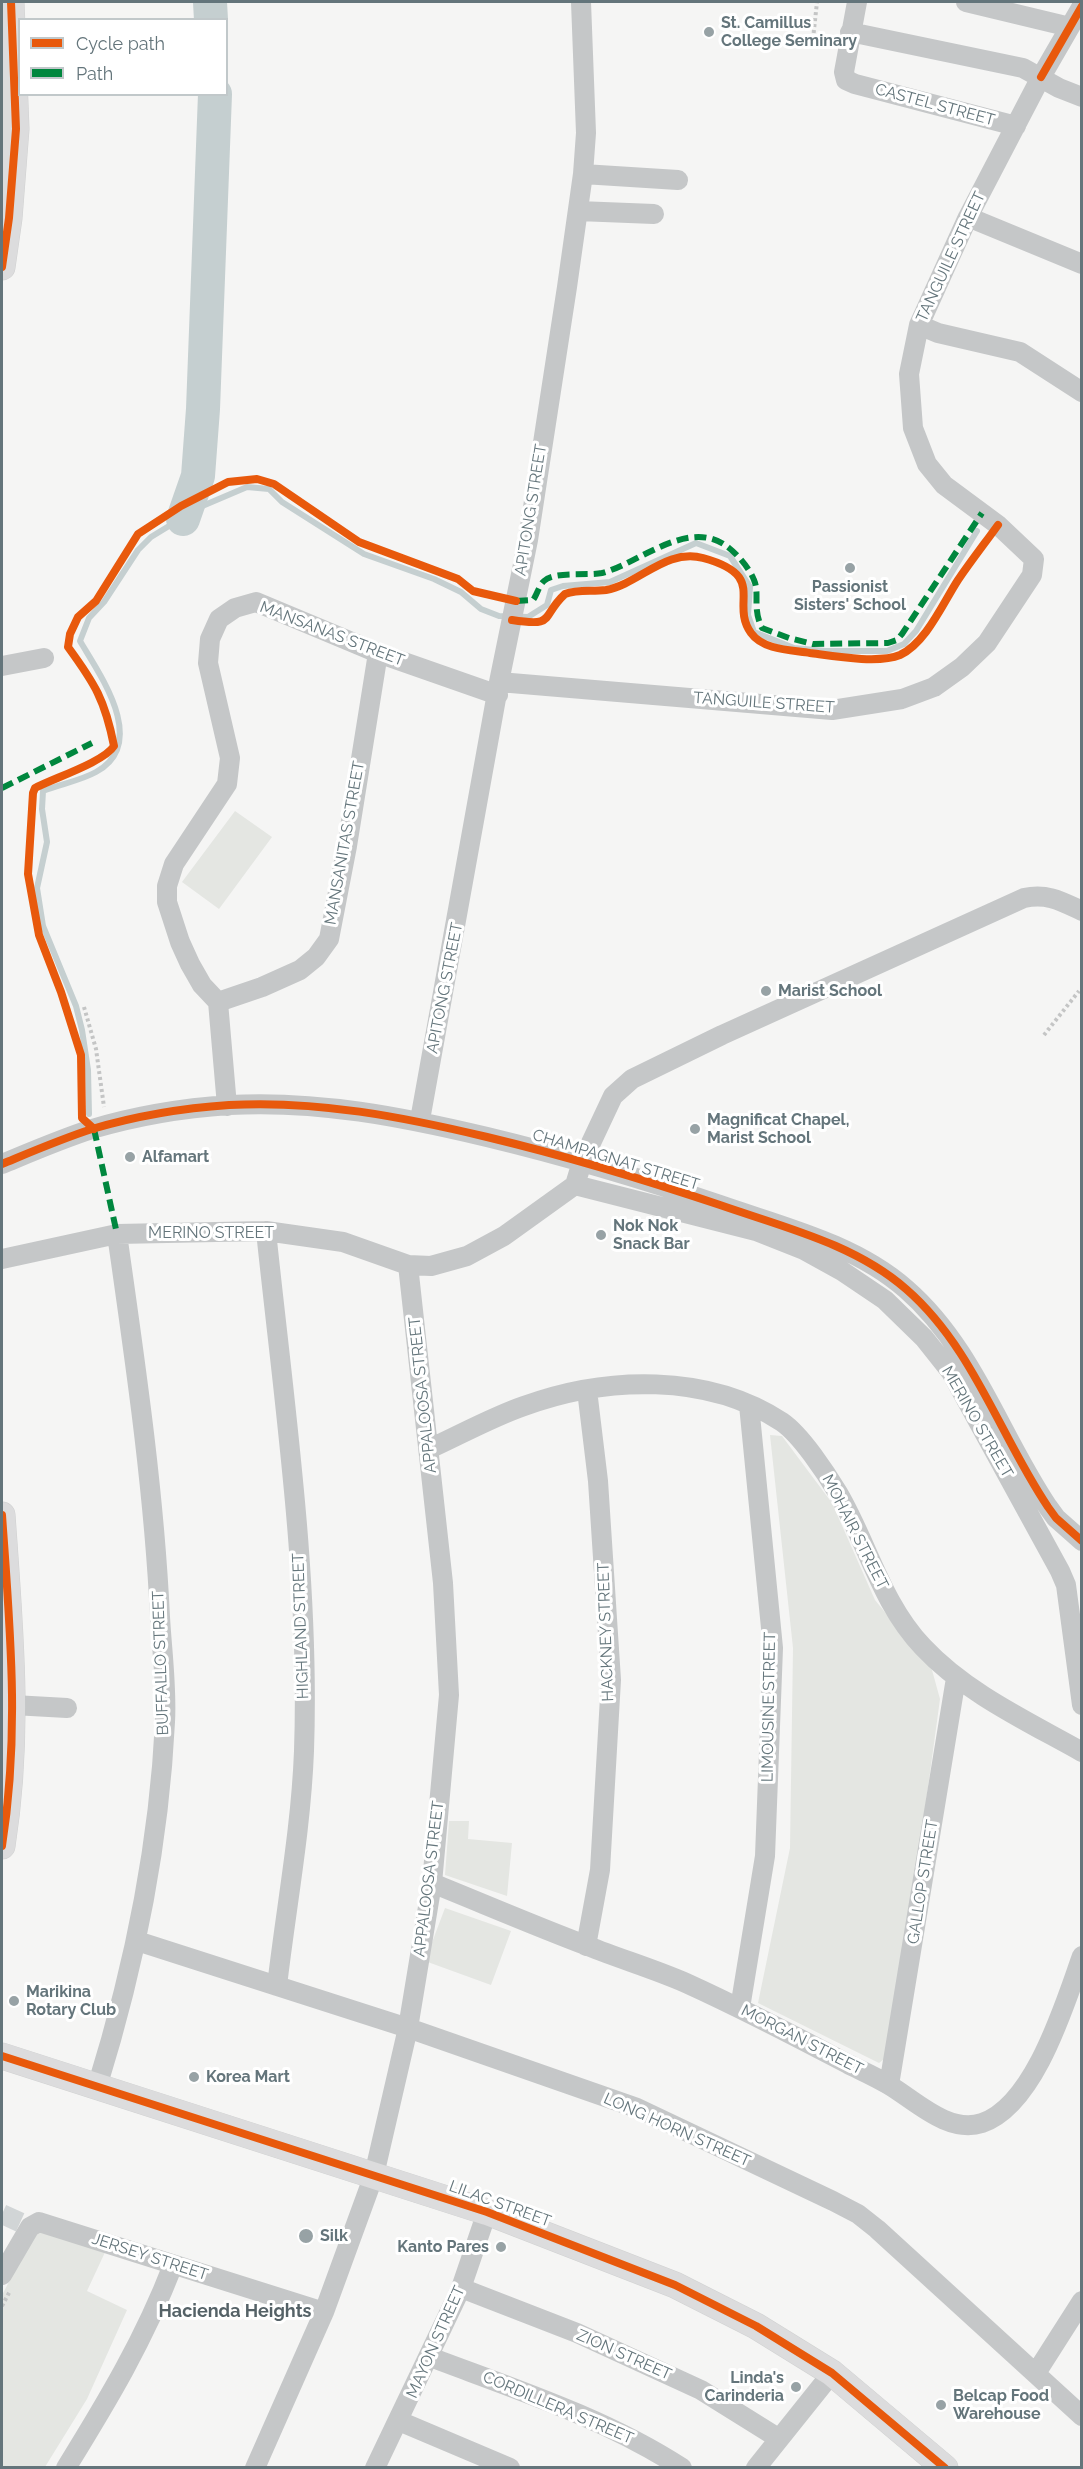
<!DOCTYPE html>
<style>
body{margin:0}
#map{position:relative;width:1083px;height:2469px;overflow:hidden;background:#f5f5f4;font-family:Raleway,sans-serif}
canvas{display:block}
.frame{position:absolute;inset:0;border:3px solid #64757b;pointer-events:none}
.legend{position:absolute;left:18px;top:18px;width:210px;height:78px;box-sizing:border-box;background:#fff;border:2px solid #c1c8ca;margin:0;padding:8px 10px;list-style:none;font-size:18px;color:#64757b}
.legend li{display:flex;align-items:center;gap:12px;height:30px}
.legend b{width:30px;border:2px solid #c1c8ca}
</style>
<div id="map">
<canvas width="1083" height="2469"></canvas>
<div class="frame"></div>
<ul class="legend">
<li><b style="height:8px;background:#e8590c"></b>Cycle path</li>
<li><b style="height:8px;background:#00873e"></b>Path</li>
</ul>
</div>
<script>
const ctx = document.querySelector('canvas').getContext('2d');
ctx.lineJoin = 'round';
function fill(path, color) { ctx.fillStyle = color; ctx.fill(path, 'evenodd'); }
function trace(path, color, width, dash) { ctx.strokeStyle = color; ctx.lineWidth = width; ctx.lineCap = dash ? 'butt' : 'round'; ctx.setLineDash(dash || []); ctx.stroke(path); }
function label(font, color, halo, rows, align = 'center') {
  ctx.font = font + ' Raleway,sans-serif'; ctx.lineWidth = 6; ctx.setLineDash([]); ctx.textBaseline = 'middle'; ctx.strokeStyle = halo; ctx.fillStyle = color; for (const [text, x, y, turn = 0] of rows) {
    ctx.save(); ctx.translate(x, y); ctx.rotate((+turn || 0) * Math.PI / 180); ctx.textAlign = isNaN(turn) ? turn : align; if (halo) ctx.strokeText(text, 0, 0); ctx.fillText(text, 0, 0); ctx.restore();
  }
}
fill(new Path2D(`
 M235,811l37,26 -53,72 -37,-27z
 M770,1435l12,1 50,67 43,97 57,70 8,29 -48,354 -13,10 -121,-60 32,-155 3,-200z
 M449,1821h20l-1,18 44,4 -5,53 -62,-21z
 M445,1908l66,23 -20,54 -66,-24z
 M36,2231l71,17 -20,43 40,19 -40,89 -42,68 -43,1v-173z`), '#e4e6e2');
trace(new Path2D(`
 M89,1114l-1,-44 -6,-40 -6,-24 -33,-80 -6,-38 10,-46 -5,-33 1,-18c17,-7 37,-10 53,-19 53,-29 4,-97 -16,-131l9,-23 15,-16 34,-52 13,-13 49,-30 47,-20 22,2 13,13 82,52 70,25 27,13 20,17 18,7 29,1 19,-12 4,-15 12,-4 47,-4 86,-39 34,13 20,31 -2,28 6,17 40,16 31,3h62l17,-7 12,-13 61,-100`), '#c5cfd0', 6);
trace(new Path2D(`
 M210,2l1,18
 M183,519l15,-43 5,-67 12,-315`), '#c5cfd0', 34);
trace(new Path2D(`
 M2,2214l22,10`), '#d1d5d6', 20, [20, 10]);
const major = new Path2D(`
 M2,267l7,-49 7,-89 -5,-127
 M2,1515c8,114 18,217 0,331
 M2,2056l485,156 188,73 81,41 76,47 113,95`);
trace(major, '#d0d1d1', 27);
trace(new Path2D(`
 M813,39l4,-37
 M84,1007l12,42 8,58
 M1044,1035l35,-44
 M2,2306l8,-15`), '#c4c5c5', 4, [3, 3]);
trace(new Path2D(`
 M857,2l-13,70 2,8 9,4 161,42
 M966,2l104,25
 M850,32l173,36 36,20 23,9
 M583,174l95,6
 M578,211l76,3
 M968,217l114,47
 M919,325l19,8 82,19 62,40
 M2,666l42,-8
 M499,682l333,28 70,-11 32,-12 28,-20 25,-24 45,-68 2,-16 -36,-34 -54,-40 -17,-21 -14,-36 -4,-54 10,-49 49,-108 73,-140 41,-71
 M218,1002l44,-15 38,-17 16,-13 13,-18 18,-93 31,-193
 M227,1106l-9,-104 -16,-17 -12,-21 -10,-22 -13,-40v-16l7,-22 53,-80 3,-26 -22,-95 2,-24 9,-20 16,-11 21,-6 122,51 120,42
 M420,1120l79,-438 29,-142 39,-253 16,-113 3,-41 -5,-131
 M2,1164c29,-12 59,-25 90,-35 44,-13 92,-21 137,-24 88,-5 174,12 258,32 79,19 156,42 233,68 63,22 135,39 186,84 67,58 94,147 142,218l8,11 26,23
 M575,1185l181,46 48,19 38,21 43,29 39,38 27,34 109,199 6,14 16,120
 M266,1231c18,172 44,346 38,520 -3,79 -18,157 -27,235
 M2,1259l115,-25 149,-3 77,11 65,23 23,1 36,-10 37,-20 71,-51 7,-23 31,-66 19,-17 90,-44 302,-137c23,-5 37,3 58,13
 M429,1449c31,-14 63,-32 95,-43 82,-30 184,-33 258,16 19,13 44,51 56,71 30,51 43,110 85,154 43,46 104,74 159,105
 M13,1705l54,3
 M432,1883c52,21 103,43 156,63 32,13 66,23 98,37 55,25 109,53 162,81 14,7 28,13 41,21 27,16 59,49 93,38 53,-18 83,-120 100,-167
 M137,1941l271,87 229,80 196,93 25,13 19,15 205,187
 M586,1946l14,-76 11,-190 -13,-199 -11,-91
 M740,2008l25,-152 8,-208 -24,-243
 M889,2085l67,-407
 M97,2087c37,-119 62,-241 68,-365 2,-34 -3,-70 -5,-105 -6,-128 -25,-256 -43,-383
 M2,2275l28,-48 9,-5 285,90
 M461,2288l116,45 124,57 77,48
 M430,2357c85,32 175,61 252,111
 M1036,2373l46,-72
 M399,2421l111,47
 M66,2468c42,-68 78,-128 107,-203
 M255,2468l69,-156 50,-137 34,-147 24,-145 17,-188 -6,-112 -35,-318
 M375,2468l86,-180 26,-76
 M756,2468l76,-95`), '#c5c7c8', 20);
trace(major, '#dcdcdd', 26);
trace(new Path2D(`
 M516,601l17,-1c4,-5 6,-15 11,-19 10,-10 44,-5 58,-8 38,-10 88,-57 127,-25 9,7 21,21 25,32 6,14 -2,28 8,48l27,10 24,6 75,-1 9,-3 5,-6 80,-121
 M2,788l90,-45
 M94,1129l23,105`), '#00873e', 6, [12, 6]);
trace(new Path2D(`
 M1041,77l41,-71
 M2,267l7,-49 7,-89 -5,-127
 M512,620c45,7 28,-3 53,-26 13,-5 27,-2 41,-4 33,-6 60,-42 97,-32 66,18 26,44 48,75 12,17 40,17 59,20 23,3 68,11 90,2 26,-12 43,-52 58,-75 13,-19 27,-37 40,-55
 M94,1129l-12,-11 -1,-63 -20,-63 -22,-57 -11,-61 5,-81 2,-5c19,-10 69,-26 79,-42 -9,-46 -19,-62 -46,-99l2,-13 8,-17 18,-16 42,-67 43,-28 47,-24 29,-3 17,5 85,58 99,37 15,12 43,10
 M2,1164c29,-12 59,-25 90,-35 44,-13 92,-21 137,-24 88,-5 174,12 258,32 79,19 156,42 233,68 63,22 135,39 186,84 67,58 94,147 142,218l8,11 26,23
 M2,1515c8,114 18,217 0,331
 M2,2056l485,156 188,73 81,41 76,47 113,95`), '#e8590c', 8);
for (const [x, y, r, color] of [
 [709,32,6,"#97a2a5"],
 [850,568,6,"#97a2a5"],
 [766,991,6,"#97a2a5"],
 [695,1129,6,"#97a2a5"],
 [130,1157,6,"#97a2a5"],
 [601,1235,6,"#97a2a5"],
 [14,2001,6,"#97a2a5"],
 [194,2077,6,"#97a2a5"],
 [306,2236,8,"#97a2a5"],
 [501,2247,6,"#97a2a5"],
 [796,2387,6,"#97a2a5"],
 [941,2405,6,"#97a2a5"]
]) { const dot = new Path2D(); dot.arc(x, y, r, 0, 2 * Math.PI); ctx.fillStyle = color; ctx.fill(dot); trace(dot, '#fff', 2); }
label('bold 16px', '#64757b', '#fff', [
 ["St. Camillus",721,23],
 ["College Seminary",721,41],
 ["Passionist",850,587,"center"],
 ["Sisters' School",850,605,"center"],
 ["Marist School",778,991],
 ["Magnificat Chapel,",707,1120],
 ["Marist School",707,1138],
 ["Alfamart",142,1157],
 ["Nok Nok",613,1226],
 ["Snack Bar",613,1244],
 ["Marikina",26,1992],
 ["Rotary Club",26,2010],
 ["Korea Mart",206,2077],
 ["Silk",320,2236],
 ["Kanto Pares",489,2247,"right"],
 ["Linda's",784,2378,"right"],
 ["Carinderia",784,2396,"right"],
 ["Belcap Food",953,2396],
 ["Warehouse",953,2414]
], 'left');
label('16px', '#64757b', '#fff', [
 ["CASTEL STREET",935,105,15],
 ["TANGUILE STREET",951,257,-65],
 ["APITONG STREET",531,510,-81],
 ["MANSANAS STREET",332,634,21],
 ["TANGUILE STREET",764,703,4],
 ["MANSANITAS STREET",345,843,-80],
 ["APITONG STREET",445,988,-79],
 ["CHAMPAGNAT STREET",616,1160,17],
 ["MERINO STREET",211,1233],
 ["APPALOOSA STREET",423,1395,-96],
 ["MERINO STREET",977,1422,60],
 ["MOHAIR STREET",855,1532,63],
 ["HIGHLAND STREET",301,1626,-92],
 ["HACKNEY STREET",606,1632,-92],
 ["BUFFALLO STREET",161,1663,-92],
 ["LIMOUSINE STREET",769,1707,-89],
 ["APPALOOSA STREET",429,1879,-83],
 ["GALLOP STREET",923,1882,-81],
 ["MORGAN STREET",802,2040,27],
 ["LONG HORN STREET",677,2130,24],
 ["LILAC STREET",500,2204,20],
 ["JERSEY STREET",150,2257,18],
 ["MAYON STREET",436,2342,-66],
 ["ZION STREET",624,2355,24],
 ["CORDILLERA STREET",558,2408,23]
]);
label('bold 18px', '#556267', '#fff', [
 ["Hacienda Heights",235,2312]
]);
</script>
